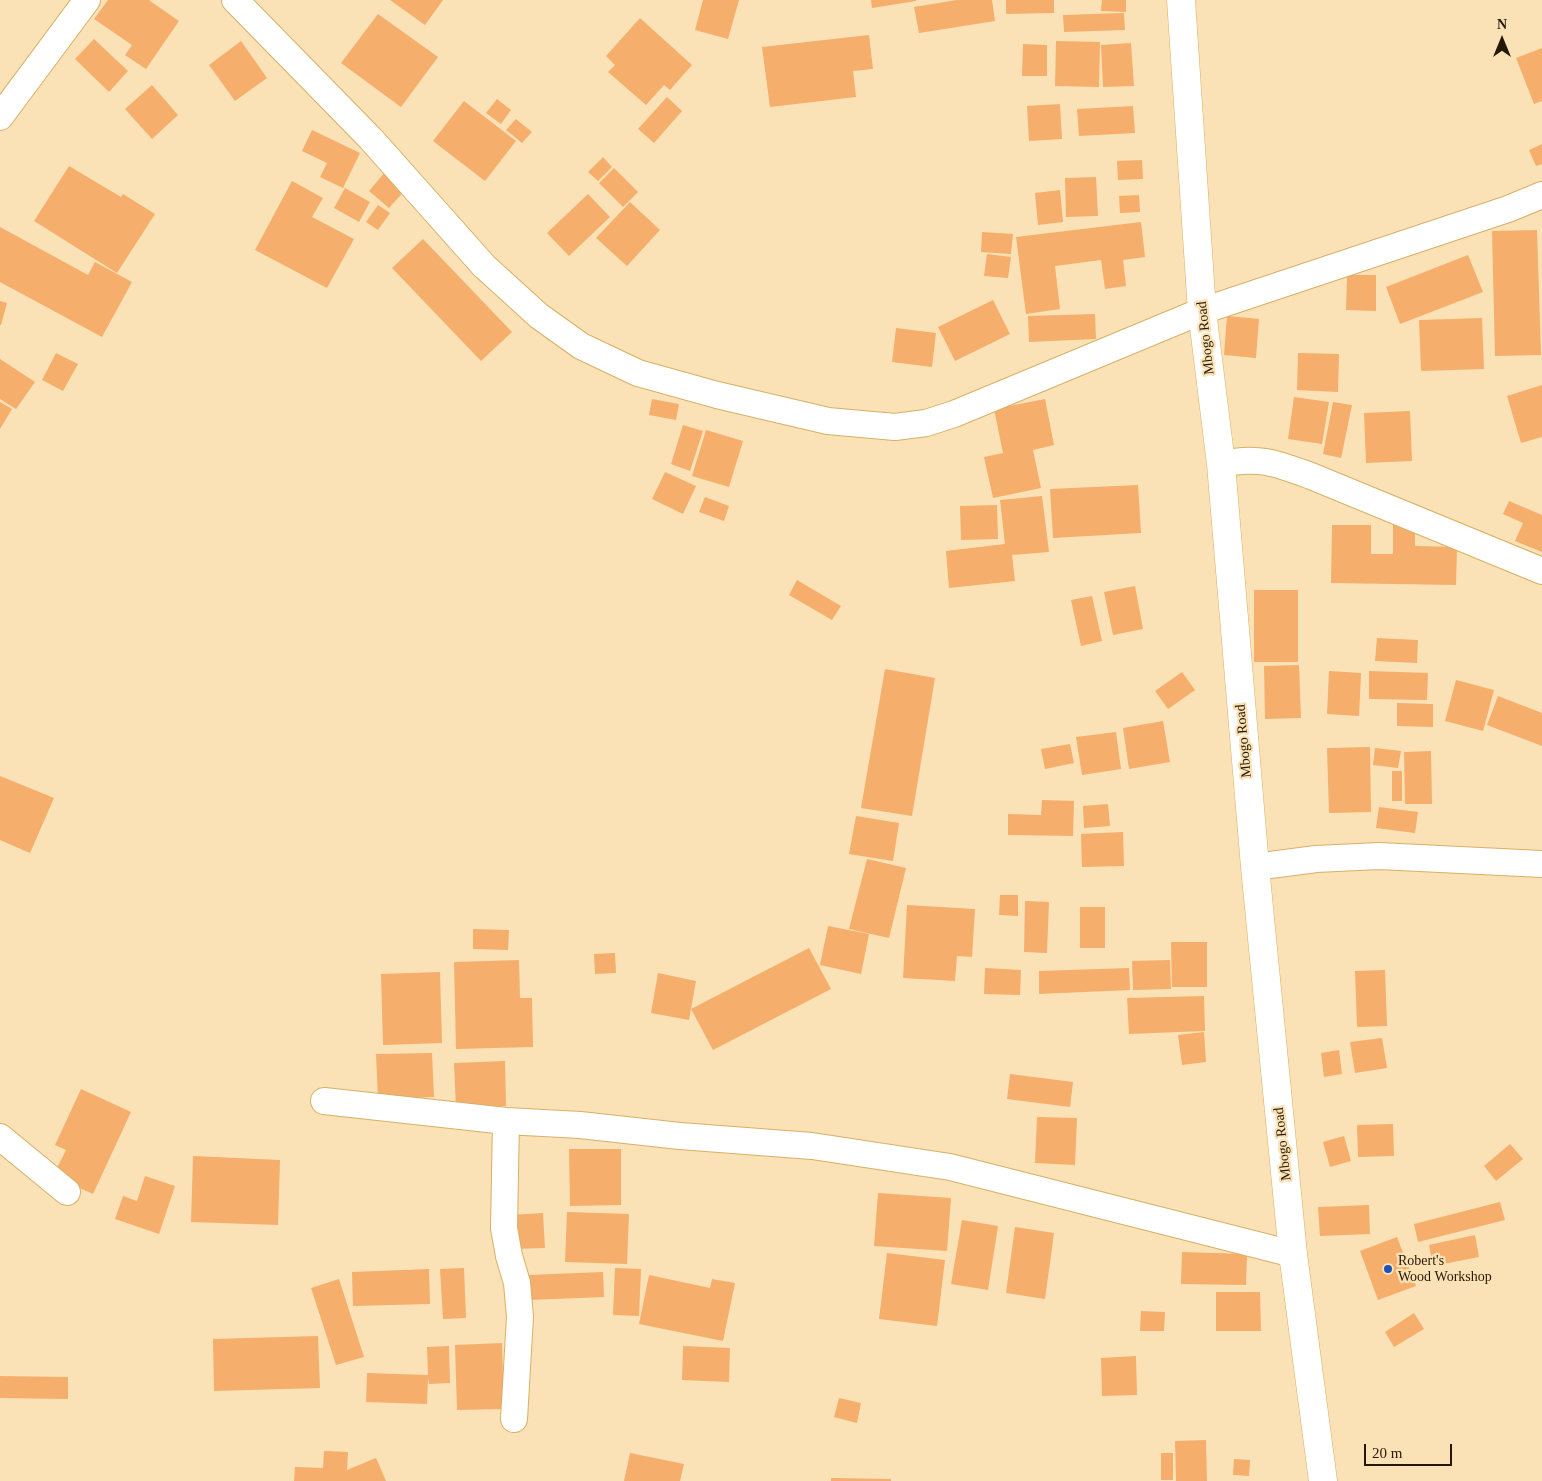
<!DOCTYPE html>
<style>
body{margin:0}
#map{position:relative;width:1542px;height:1481px;overflow:hidden;background:#fae2b6;font-family:Georgia,serif}
canvas{display:block}
.north{position:absolute;left:1477px;top:15px;width:50px;height:50px;-webkit-text-stroke:4px #fae2b6;paint-order:stroke;rotate:0deg;font-size:14px;font-weight:700;line-height:20px;text-align:center;color:#241802}
.north::after{content:'';display:block;margin:auto;width:18px;height:22px;background:#241802;clip-path:polygon(50% 0,100% 100%,50% 72%,0 100%)}
.scale{position:absolute;left:1364px;top:1444px;width:88px;height:22px;box-sizing:border-box;border:2px solid #241802;border-top:0;padding-left:6px;font-size:15px;line-height:18px;white-space:nowrap;color:#241802;-webkit-text-stroke:4px #fae2b6;paint-order:stroke}
</style>
<div id="map">
<canvas width="1542" height="1481"></canvas>
<div class="north">N</div>
<div class="scale">20 m</div>
</div>
<script>
const ctx = document.querySelector('canvas').getContext('2d');
ctx.lineJoin = 'round';
function fill(path, color) { ctx.fillStyle = color; ctx.fill(path, 'evenodd'); }
function trace(path, color, width, dash) { ctx.strokeStyle = color; ctx.lineWidth = width; ctx.lineCap = dash ? 'butt' : 'round'; ctx.setLineDash(dash || []); ctx.stroke(path); }
function label(font, color, halo, rows, align = 'center') {
  ctx.font = font + ' Georgia,serif'; ctx.lineWidth = 4.5; ctx.setLineDash([]); ctx.textBaseline = 'middle'; ctx.strokeStyle = halo; ctx.fillStyle = color; for (const [text, x, y, turn = 0] of rows) {
    ctx.save(); ctx.translate(x, y); ctx.rotate((+turn || 0) * Math.PI / 180); ctx.textAlign = isNaN(turn) ? turn : align; if (halo) ctx.strokeText(text, 0, 0); ctx.fillText(text, 0, 0); ctx.restore();
  }
}
fill(new Path2D(`
 M108,0h42v1l29,20 -33,48 -21,-14 7,-10 -38,-26z
 M390,0h53l-18,25z
 M703,0h36l-11,39 -33,-9z
 M871,0h45v1l-44,7z
 M957,0h35l3,21 -76,12 -5,-26z
 M1006,0h48v13l-48,1z
 M1102,0h24v12l-25,-1z
 M1124,13l1,17 -61,2 -1,-17z
 M378,14l60,43 -37,50 -60,-44z
 M640,18l52,47 -22,25 -6,-5 -18,20 -38,-33 7,-7 -9,-9z
 M869,35l4,34 -20,2 3,26 -86,10 -8,-60z
 M94,39l34,32 -19,21 -34,-33z
 M241,41l26,37 -32,23 -26,-36z
 M1056,41l44,1 -1,45 -44,-1z
 M1131,43l3,43 -31,1 -2,-42z
 M1023,44l24,1v31h-25z
 M1542,48v53l-8,3 -18,-46z
 M152,85l26,30 -26,24 -27,-30z
 M667,97l15,14 -28,32 -16,-14z
 M497,99l14,11 -10,14 -15,-11z
 M464,101l52,40 -31,40 -52,-40z
 M1060,104l2,35 -33,2 -2,-35z
 M1133,106l2,27 -56,3 -2,-27z
 M516,119l16,13 -10,11 -16,-13z
 M312,130l48,23 -17,35 -23,-11 7,-14 -25,-12z
 M1542,144v20l-6,2 -7,-16z
 M603,157l9,10 -14,14 -10,-9z
 M1142,160l1,19 -25,1 -1,-19z
 M69,166l52,31 2,-3 32,20 -38,59 -83,-52z
 M614,168l24,24 -15,15 -24,-24z
 M386,171l20,18 -17,19 -20,-17z
 M1096,177l2,39 -32,1 -1,-39z
 M292,181l31,17 -11,19 42,22 -27,49 -72,-38z
 M345,188l25,14 -11,20 -25,-14z
 M1060,190l3,32 -25,3 -3,-32z
 M588,194l22,23 -41,39 -22,-23z
 M1139,195l1,17 -20,1 -1,-17z
 M630,202l30,28 -33,36 -31,-28z
 M378,205l12,8 -12,17 -12,-8z
 M1141,222l4,35 -22,3 3,26 -21,3 -4,-29 -46,6 5,43 -34,5 -10,-77z
 M0,227l88,48 7,-13 37,20 -30,55 -102,-55z
 M1537,230l4,125 -46,1 -3,-125z
 M982,232l31,2 -2,20 -30,-2z
 M423,239l89,93 -31,29 -89,-93z
 M987,254l24,3 -3,21 -24,-2z
 M1468,255l15,37 -83,32 -14,-37z
 M1347,275h29v36l-30,-1z
 M993,300l17,34 -55,27 -17,-34z
 M0,301l7,2 -6,22h-1z
 M1095,314l1,25 -67,3 -1,-26z
 M1227,316l32,3 -3,39 -32,-3z
 M1482,318l2,51 -63,2 -2,-51z
 M896,328l40,5 -4,34 -40,-5z
 M56,353l22,11 -15,27 -21,-11z
 M1298,353l41,1 -1,38 -41,-2z
 M0,359l35,23 -19,27 -16,-10z
 M1542,385v52l-21,6 -14,-47z
 M1294,397l35,5 -7,42 -34,-5z
 M652,399l27,5 -3,16 -27,-5z
 M1045,399l9,46 -21,5 8,38 -48,10 -9,-41 19,-4 -9,-44z
 M0,402l12,7 -12,20z
 M1333,402l19,3 -11,53 -18,-4z
 M1410,411l2,50 -46,2 -2,-50z
 M683,425l20,6 -13,40 -19,-7z
 M706,430l37,11 -14,46 -37,-11z
 M665,472l31,14 -13,28 -31,-15z
 M1138,485l3,48 -88,5 -3,-49z
 M1042,496l7,56 -37,3 3,26 -66,7 -3,-37 59,-7 -5,-44z
 M705,497l24,9 -5,15 -25,-9z
 M1509,501l33,14v37l-27,-11 8,-18 -20,-9z
 M997,505l1,34 -37,1 -1,-34z
 M1393,524l22,1v21l42,1 -1,38 -125,-2 1,-58h39v29h22z
 M797,580l44,26 -9,14 -43,-25z
 M1135,586l8,43 -30,6 -9,-43z
 M1254,590h44v72h-44z
 M1092,596l10,45 -21,5 -10,-46z
 M1377,638l41,2 -1,23 -42,-2z
 M1299,665l2,53 -36,1 -1,-53z
 M885,669l50,9 -23,138 -51,-8z
 M1329,671l32,2 -2,43 -32,-2z
 M1369,671l59,2 -1,27 -58,-1z
 M1182,672l13,18 -27,19 -13,-18z
 M1456,680l38,10 -11,41 -38,-10z
 M1498,696l44,17v33l-55,-21z
 M1397,703l36,1v23l-36,-1z
 M1163,721l7,41 -41,7 -6,-41z
 M1116,732l5,37 -39,6 -6,-38z
 M1070,744l4,19 -29,6 -4,-20z
 M1370,747l1,65 -42,1 -2,-65z
 M1375,748l26,3 -3,17 -25,-3z
 M1431,751l1,53h-27l-1,-52z
 M1392,771h10v30h-10z
 M0,776l54,22 -24,55 -30,-13z
 M1042,800l32,1 -1,35 -65,-1v-21l33,1z
 M1108,804l2,22 -26,2 -1,-22z
 M1379,807l39,5 -3,21 -39,-5z
 M856,816l43,7 -6,38 -44,-7z
 M1123,832l1,34 -42,1 -1,-33z
 M867,859l39,9 -17,70 -40,-9z
 M1000,895h18v21l-19,-1z
 M1025,901l24,1 -2,51 -23,-1z
 M907,905l68,4 -3,48 -15,-1 -2,25 -52,-3z
 M1080,907h25v41h-25z
 M828,926l41,8 -8,40 -41,-9z
 M473,929l36,1 -1,20 -35,-1z
 M1171,942h36v45h-35z
 M809,948l22,41 -118,61 -22,-41z
 M615,953l1,20 -21,1 -1,-20z
 M519,960l1,38h12l1,49 -77,2 -2,-87z
 M1170,960l1,29 -38,1 -1,-29z
 M985,968l36,2 -1,25 -36,-1z
 M1129,968l1,22 -91,4v-23z
 M1385,970l2,56 -30,1 -2,-56z
 M440,972l2,71 -59,2 -2,-71z
 M658,973l38,8 -7,39 -38,-7z
 M1204,996l1,35 -76,3 -2,-36z
 M1204,1032l2,30 -24,3 -4,-30z
 M1382,1038l5,30 -32,5 -5,-31z
 M1339,1050l3,24 -18,3 -3,-24z
 M432,1053l2,44 -56,2 -2,-45z
 M505,1061l1,45 -50,2 -2,-45z
 M1010,1074l63,8 -3,25 -63,-8z
 M81,1089l50,23 -38,82 -40,-18 13,-26 -11,-5z
 M1037,1117l40,1 -2,47 -40,-2z
 M1393,1124l1,32 -36,1 -1,-32z
 M1344,1136l7,25 -21,6 -7,-25z
 M1510,1144l13,15 -27,22 -12,-15z
 M569,1149h52v56l-51,1z
 M193,1156l87,4 -2,65 -87,-3z
 M145,1176l30,10 -16,48 -44,-15 8,-23 14,5z
 M878,1193l73,5 -4,53 -73,-5z
 M1500,1202l5,18 -87,22 -4,-18z
 M1369,1205l1,29 -50,2 -2,-29z
 M567,1212l62,2 -2,50 -62,-2z
 M543,1213l2,35 -35,1 -1,-34z
 M962,1220l36,6 -10,64 -37,-6z
 M1015,1227l39,6 -9,66 -39,-6z
 M1475,1235l4,22 -46,9 -4,-21z
 M1397,1237l19,49 -38,14 -18,-49z
 M1182,1252l65,2 -1,31 -65,-1z
 M887,1253l58,7 -8,66 -58,-7z
 M464,1268l2,50 -23,1 -3,-50z
 M615,1268l26,1 -2,47 -26,-1z
 M429,1269l1,35 -77,2 -1,-34z
 M603,1272l1,25 -75,3 -1,-25z
 M649,1275l61,13 2,-9 23,4 -12,58 -84,-17z
 M339,1279l25,78 -28,8 -25,-77z
 M1216,1292h44l1,39h-45z
 M1141,1311l24,1 -1,19h-24z
 M1414,1313l10,16 -30,18 -9,-15z
 M318,1336l2,52 -106,3 -1,-52z
 M502,1343l2,66 -47,1 -2,-65z
 M449,1346l1,37 -21,1 -1,-6 -1,26 -61,-2 1,-29 61,2 -1,-28z
 M683,1346l47,2 -1,34 -47,-2z
 M1136,1356l1,39 -35,1 -1,-38z
 M0,1376l68,1v22l-68,-1z
 M839,1398l22,5 -4,20 -23,-6z
 M1206,1440l1,41h-31l-1,-40z
 M324,1451l24,1 -1,18 29,-12 10,23h-92l1,-14 28,1z
 M630,1453l54,11 -4,17h-56z
 M1161,1453h12v27h-12z
 M1234,1459l16,1 -1,16 -16,-1z
 M831,1478l60,1v2h-60z`), '#f5ae6c');
const minor = new Path2D(`
 M235,0l136,139 113,127 55,50 42,30 57,27 79,22 111,26 67,6 31,-4 28,-9 248,-103 306,-102 34,-14
 M0,117l87,-117
 M1221,464c37,-8 55,-1 90,12l231,95
 M1255,867l61,-8 63,-3 163,8
 M324,1101l182,20 74,4 100,11 132,10 138,21 343,87
 M506,1121l-2,107 5,28 8,27 3,34 -6,102
 M0,1137l67,55`);
const secondary = new Path2D(`
 M1181,0l21,311 19,153 34,403 38,387 30,227`);
trace(minor, '#d7b064', 28);
trace(secondary, '#d7b064', 29);
trace(minor, '#fff', 26);
trace(secondary, '#fff', 28);
for (const [x, y, r, color] of [
 [1388,1269,5,"#1d51bd"]
]) { const dot = new Path2D(); dot.arc(x, y, r, 0, 2 * Math.PI); ctx.fillStyle = color; ctx.fill(dot); trace(dot, '#fae2b6', 2); }
label('14px', '#241802', '#fae2b6', [
 ["Mbogo Road",1206,338,-96],
 ["Mbogo Road",1244,741,-95],
 ["Mbogo Road",1283,1144,-96]
]);
label('14px', '#241802', '#fae2b6', [
 ["Robert's",1398,1261],
 ["Wood Workshop",1398,1277]
], 'left');
</script>
